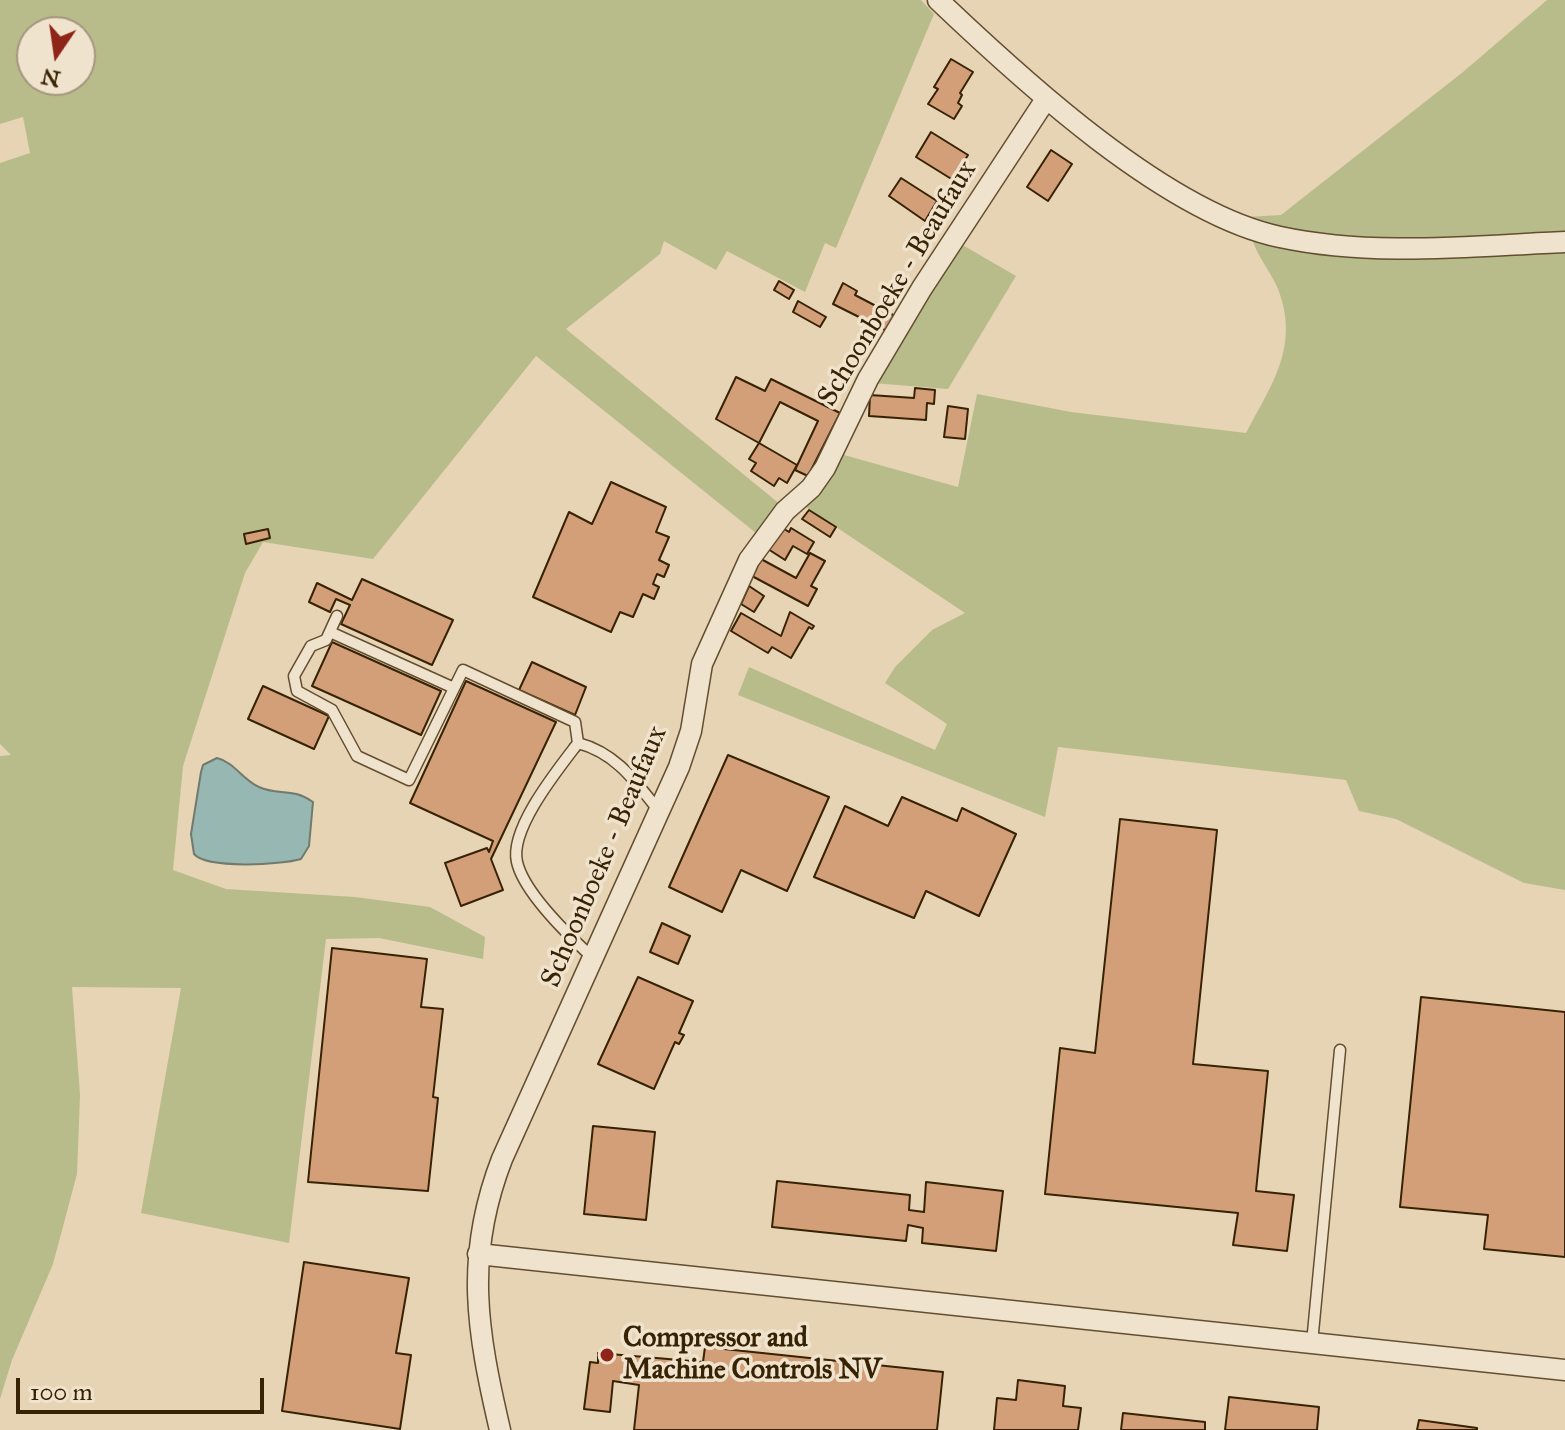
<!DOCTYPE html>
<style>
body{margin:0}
#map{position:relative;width:1565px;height:1430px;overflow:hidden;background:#e6d4b4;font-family:"IM FELL Great Primer",serif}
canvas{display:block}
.north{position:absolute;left:16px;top:16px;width:80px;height:80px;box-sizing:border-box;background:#efe3ce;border:2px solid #a5967d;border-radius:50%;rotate:193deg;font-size:22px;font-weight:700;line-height:32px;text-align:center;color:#372203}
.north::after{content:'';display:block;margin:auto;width:28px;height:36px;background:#8f2418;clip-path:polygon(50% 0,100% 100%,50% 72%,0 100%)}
.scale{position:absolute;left:16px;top:1378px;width:248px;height:36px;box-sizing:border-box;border:4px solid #372203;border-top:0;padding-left:10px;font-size:24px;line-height:28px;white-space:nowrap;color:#372203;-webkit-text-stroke:6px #efe3ce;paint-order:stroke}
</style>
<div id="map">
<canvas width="1565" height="1430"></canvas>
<div class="north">N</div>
<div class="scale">100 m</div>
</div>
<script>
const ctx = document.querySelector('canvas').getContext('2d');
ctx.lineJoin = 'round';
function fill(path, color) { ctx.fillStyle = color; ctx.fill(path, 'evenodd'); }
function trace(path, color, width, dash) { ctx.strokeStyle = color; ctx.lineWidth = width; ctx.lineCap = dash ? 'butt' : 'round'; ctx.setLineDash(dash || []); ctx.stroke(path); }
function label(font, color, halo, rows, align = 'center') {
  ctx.font = font + ' "IM FELL Great Primer",serif'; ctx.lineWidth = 7; ctx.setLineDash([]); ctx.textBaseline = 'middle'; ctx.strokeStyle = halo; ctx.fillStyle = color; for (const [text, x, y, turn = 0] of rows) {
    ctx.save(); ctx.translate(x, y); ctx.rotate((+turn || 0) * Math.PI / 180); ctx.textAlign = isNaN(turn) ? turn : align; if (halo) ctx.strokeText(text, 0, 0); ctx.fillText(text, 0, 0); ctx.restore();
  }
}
fill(new Path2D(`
 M0,0h921l13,14 -98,234 -11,-5 -20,49 -78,-41 -11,19 -52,-29 -4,13 -94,75 215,176 -25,28 -220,-177 -163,203 -110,-17 -18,31 -62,193 -10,104 53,19 129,8 75,10 55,30 -2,22 -104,-21 -53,1 -37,304 -148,-30 40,-225 -109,-1 8,108 -3,79 -24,90 -41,96 -12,39v-643l11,-1 -11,-11v-581l30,-10 -7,-36 -23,7zM32,32h48v48h-48z
 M1547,0h18v231l-202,11 -70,-7 -46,-18 34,-2 182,-143z
 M1252,239l313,11v640l-41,-7 -128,-64 -37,-8 -13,-31 -288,-33 -13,70 -307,-122 11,-28 186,83 12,-26 -62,-41 10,-16 37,-37 33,-17 -165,-110 37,-50 121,34 19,-93 94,18 175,21c26,-49 54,-87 32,-144 -7,-17 -21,-33 -26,-50z
 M959,243l57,33 -68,113 -76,-6z`), '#b8bc8b');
const water = new Path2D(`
 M217,758c17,4 26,22 42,29 19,9 33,0 54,15l-4,44 -8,13c-20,6 -94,10 -107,-5l-3,-20 10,-62 2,-7z`);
fill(water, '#97b7b3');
trace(water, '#717b6d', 2);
const building = new Path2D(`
 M951,59l22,13 -13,21 2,2 -4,8 4,3 -8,13 -26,-15 10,-15 -4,-2z
 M931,132l37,23 -15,25 -37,-23z
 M1051,150l21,14 -24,37 -21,-14z
 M901,178l36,23 -12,20 -36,-25z
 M779,281l15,9 -5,9 -15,-9z
 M843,283l14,8 -2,4 40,21 -8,15 -54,-27z
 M798,301l28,16 -6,10 -27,-15z
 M736,377l29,14 6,-12 69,34 -32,63 -13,-6 23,-49 -38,-19 -21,41 -43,-24z
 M915,388l20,2 -1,14 -7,-1 -1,17 -57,-4 1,-21 44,3z
 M948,406l20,3 -3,30 -21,-2z
 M759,443l38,22 -10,18 -8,-5 -5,8 -23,-15 5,-8 -7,-4z
 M611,482l55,25 -10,25 13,5 -10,23 10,5 -5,12 -7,-3 -4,10 6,3 -5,12 -11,-5 -10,23 -13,-5 -9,20 -78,-35 36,-85 23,12z
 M809,510l27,17 -6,10 -28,-18z
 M781,527l8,5 2,-4 23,14 -7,12 -14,-8 -8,14 -17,-11z
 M268,529l2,9 -24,6 -2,-10z
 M810,553l15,8 -14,25 6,3 -9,17 -56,-30 9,-17 35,19z
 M362,579l91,41 -21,45 -91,-41 9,-19 -14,-6 -6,13 -21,-10 8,-19 35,17z
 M749,586l15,10 -10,16 -13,-8z
 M790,612l24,14 -2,3 -3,-2 -18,31 -19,-11 -4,6 -37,-22 10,-18 40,23z
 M332,642l109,49 -20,44 -109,-49z
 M532,662l54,25 -11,28 -56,-25z
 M466,681l90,41 -65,137 12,31 -42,16 -16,-43 42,-15 2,4 4,-11 -83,-38z
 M263,686l66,30 -15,33 -66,-30z
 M728,755l101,42 -42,94 -46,-21 -19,42 -53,-25z
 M902,797l55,24 5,-13 54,26 -37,82 -53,-25 -12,27 -100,-41 31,-71 43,20z
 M1120,819l97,11 -24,234 75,7 -12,120 38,4 -7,56 -54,-6 5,-32 -193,-19 15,-146 35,5z
 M662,923l28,13 -12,28 -28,-12z
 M332,948l95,11 -6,48 22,2 -10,88 5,1 -10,93 -120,-9z
 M638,977l55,24 -14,32 5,2 -5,9 -4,-2 -21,47 -56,-25z
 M1421,997l144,15v245l-81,-8 4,-34 -88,-8z
 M593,1126l62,6 -9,88 -62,-6z
 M777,1181l133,14 -1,15 15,2 2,-30 77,9 -7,60 -74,-8 1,-15 -15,-3 -2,16 -134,-14z
 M304,1262l105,16 -13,75 15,2 -11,74 -118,-18z
 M705,1347l238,25 -6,58h-303l5,-45 -26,-4 -3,31 -26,-3 6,-47 8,1v-10l105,9z
 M1018,1380l47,6 -2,20 18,2 -3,22h-84l3,-32 19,2z
 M1229,1397l90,10 -2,23h-92z
 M1123,1413l82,9v8h-84z
 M1419,1420l58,8v2h-60z`);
fill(building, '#d29f79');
trace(building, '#372203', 2);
const service = new Path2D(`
 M337,616l-11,24 -15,6 -17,30 3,15 35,19 25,46 52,24 54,-110 112,52 3,21
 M330,632l124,56
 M593,958c-24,-22 -69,-65 -76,-96 -8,-33 42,-94 61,-119 38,10 57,38 81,68
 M1312,1343l28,-293`);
const minor = new Path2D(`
 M938,0c84,80 228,213 342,237 93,20 191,9 285,5
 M478,1254l1087,116
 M500,1430c-23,-99 -36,-173 2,-271l177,-392 12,-36 11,-67 47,-104 36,-49 26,-23 14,-20 43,-89 54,-91 124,-189`);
trace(service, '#634e2f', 13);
trace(minor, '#634e2f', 23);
trace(service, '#efe3ce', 10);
trace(minor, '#efe3ce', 20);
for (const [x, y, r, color] of [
 [607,1355,8,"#8f2418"]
]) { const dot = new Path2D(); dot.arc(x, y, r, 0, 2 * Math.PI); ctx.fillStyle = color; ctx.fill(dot); trace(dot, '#efe3ce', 3); }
label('28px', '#372203', '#efe3ce', [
 ["Schoonboeke - Beaufaux",898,284,-59],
 ["Schoonboeke - Beaufaux",605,857,-67]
]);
label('bold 28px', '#372203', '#efe3ce', [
 ["Compressor and",623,1339],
 ["Machine Controls NV",623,1371]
], 'left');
</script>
